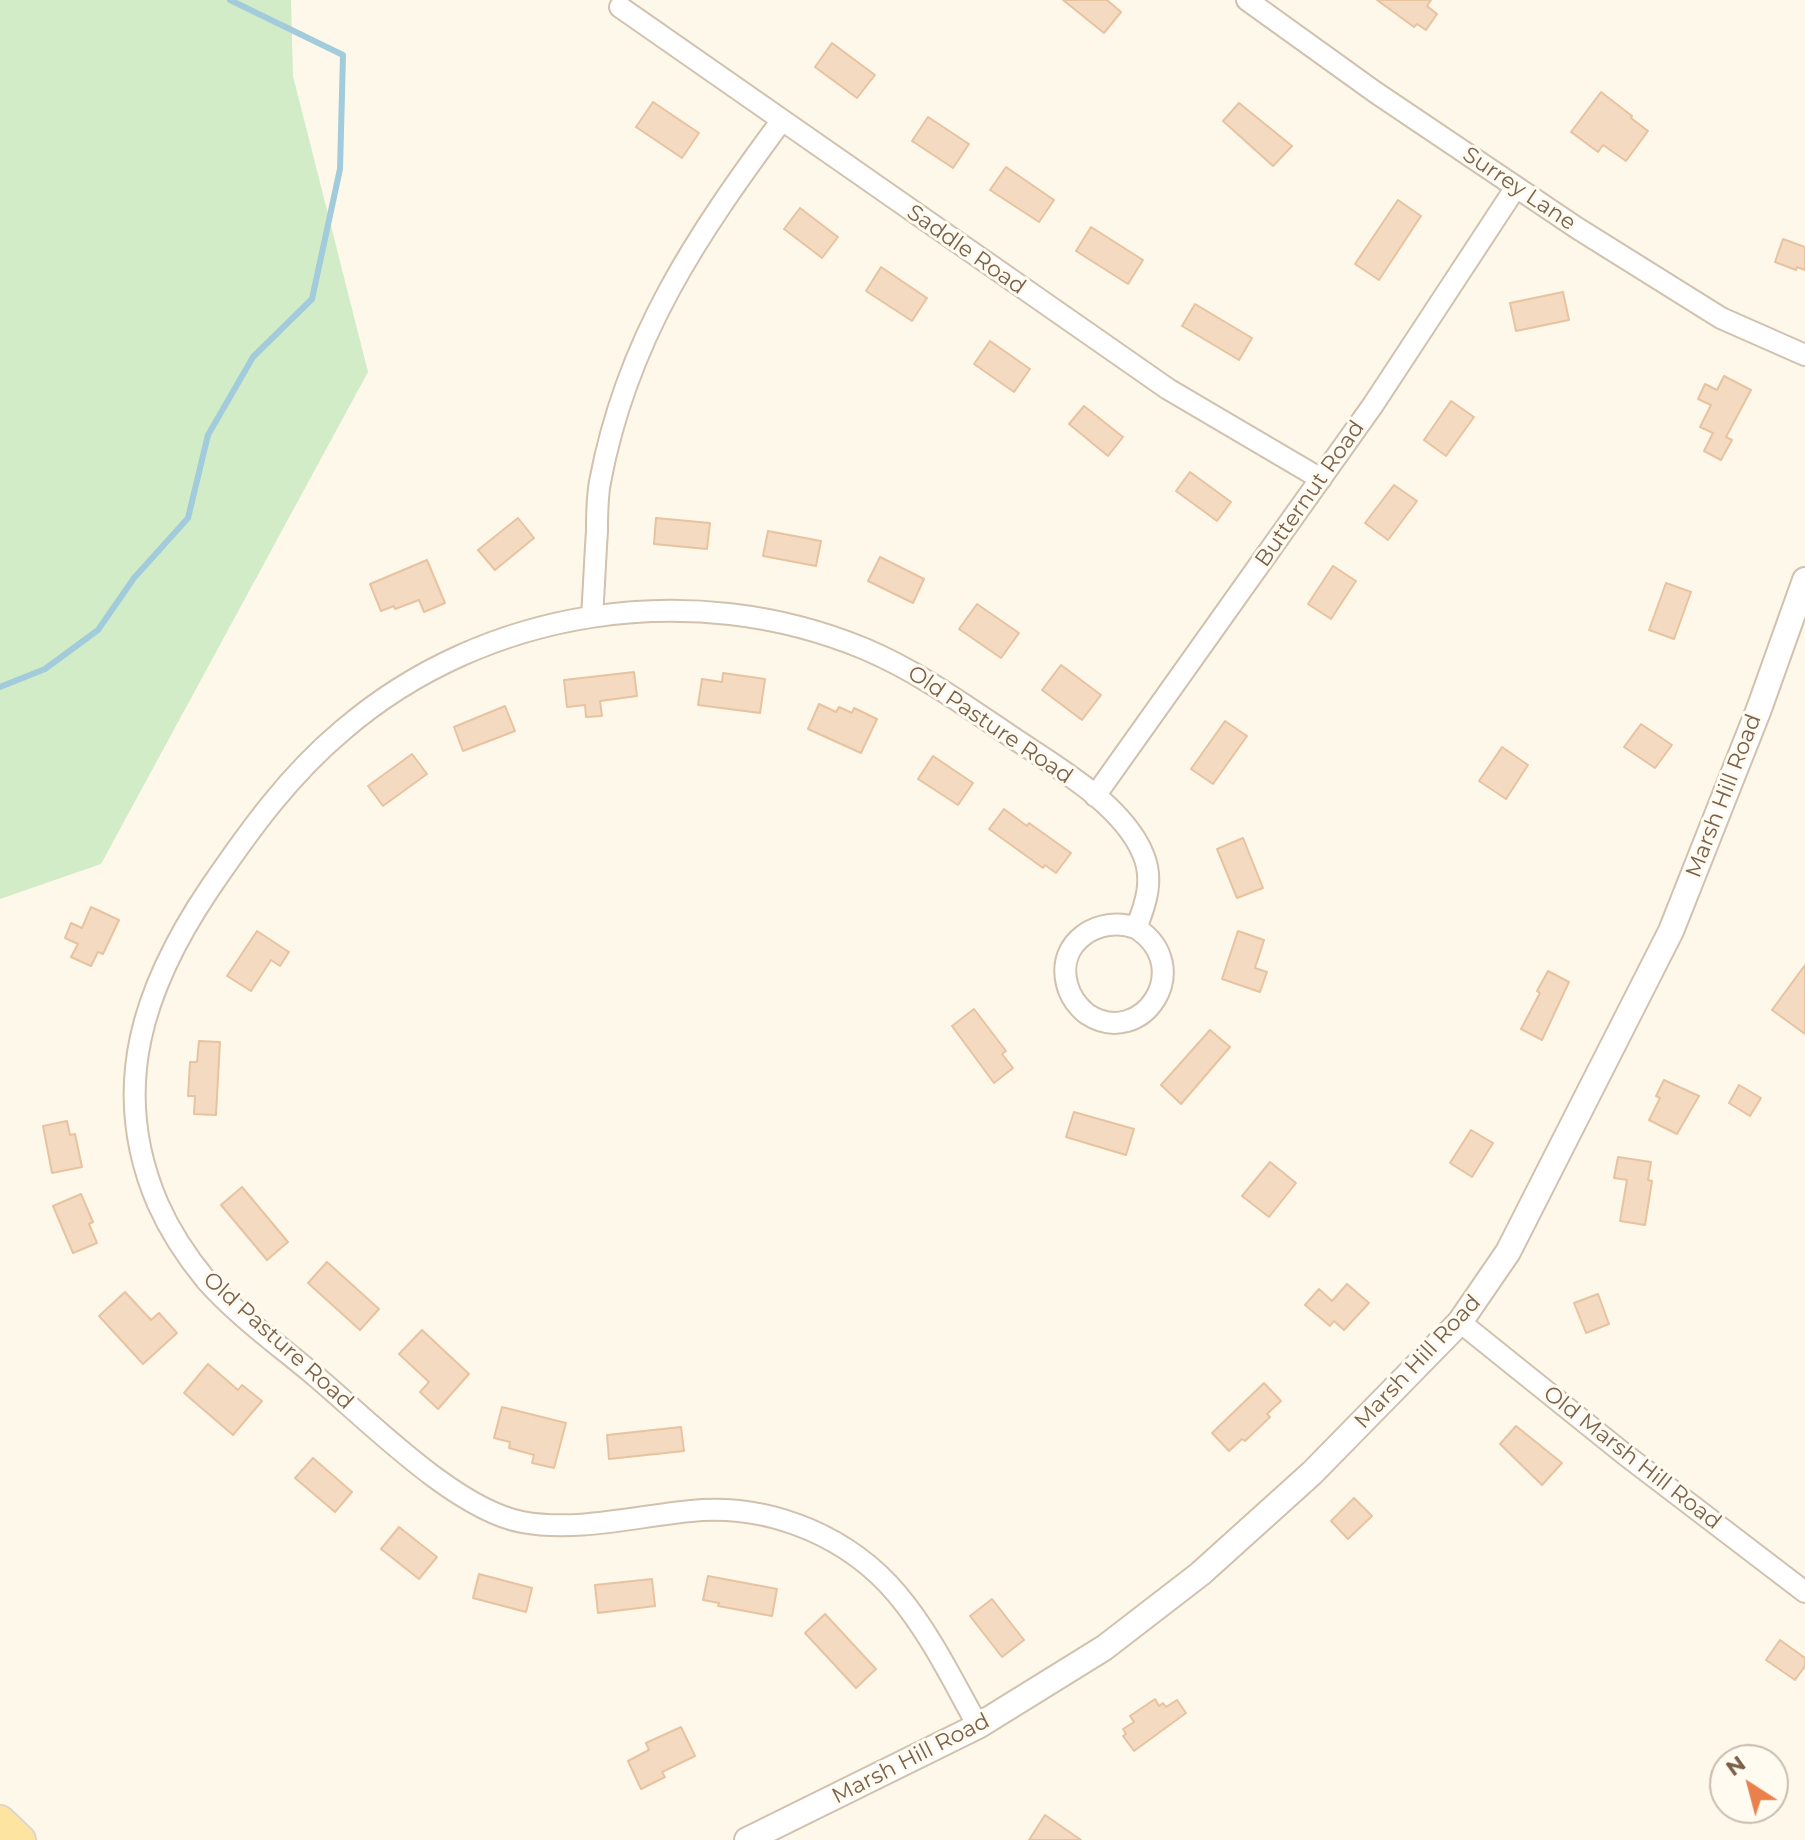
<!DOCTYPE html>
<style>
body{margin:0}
#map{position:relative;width:1805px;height:1840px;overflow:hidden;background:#fdf8ea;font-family:Montserrat,sans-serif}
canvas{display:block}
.north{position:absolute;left:1709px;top:1744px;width:80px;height:80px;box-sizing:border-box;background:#fffbf1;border:2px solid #cabdaf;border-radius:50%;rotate:324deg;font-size:22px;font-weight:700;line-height:32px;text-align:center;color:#7a614b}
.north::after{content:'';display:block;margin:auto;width:28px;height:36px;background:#ea814c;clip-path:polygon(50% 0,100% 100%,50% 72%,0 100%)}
</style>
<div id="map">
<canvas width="1805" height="1840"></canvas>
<div class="north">N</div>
</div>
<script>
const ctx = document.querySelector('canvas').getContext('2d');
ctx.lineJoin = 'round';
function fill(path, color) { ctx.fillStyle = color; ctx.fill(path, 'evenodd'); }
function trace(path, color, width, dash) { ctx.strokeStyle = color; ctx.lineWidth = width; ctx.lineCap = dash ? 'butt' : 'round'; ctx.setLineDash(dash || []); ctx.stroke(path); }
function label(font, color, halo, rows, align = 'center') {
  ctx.font = font + ' Montserrat,sans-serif'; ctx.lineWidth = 6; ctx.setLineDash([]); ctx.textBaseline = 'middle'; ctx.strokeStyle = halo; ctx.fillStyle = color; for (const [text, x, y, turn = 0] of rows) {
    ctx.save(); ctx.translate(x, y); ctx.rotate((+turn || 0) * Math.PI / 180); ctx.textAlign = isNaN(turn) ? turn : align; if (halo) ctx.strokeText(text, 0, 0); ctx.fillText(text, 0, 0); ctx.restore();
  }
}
fill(new Path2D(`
 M0,0h291l2,76 75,296 -267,492 -101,35z`), '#d2ecc7');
trace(new Path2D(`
 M0,687l45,-18 53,-39 36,-52 54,-60 20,-83 45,-78 59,-58 28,-130 3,-114 -113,-55`), '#a2cbdb', 6);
const building = new Path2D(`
 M1063,0h44l14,12 -17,21z
 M1377,0h54l-4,6 10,8 -11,16 -9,-6 -3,3z
 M832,43l43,32 -18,23 -42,-31z
 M1601,92l31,24 -1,2 17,13 -22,30 -23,-16 -5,7 -27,-20z
 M653,102l46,31 -17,25 -46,-31z
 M1239,103l53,43 -19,20 -50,-45z
 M928,117l41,27 -16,24 -41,-27z
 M1006,167l48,33 -15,22 -49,-32z
 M1398,200l23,16 -42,64 -24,-16z
 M800,208l38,29 -16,21 -38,-29z
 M1091,227l52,33 -15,24 -52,-33z
 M1783,239l22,8v23l-8,-3 -1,3 -21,-8z
 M881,267l46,31 -15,23 -46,-30z
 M1563,292l6,28 -53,11 -6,-28z
 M1195,304l57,34 -13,22 -57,-34z
 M990,341l40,28 -16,23 -40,-28z
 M1724,376l27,14 -25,47 6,3 -11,20 -17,-9 9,-18 -13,-6 11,-22 -13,-6 7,-15 12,6z
 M1451,401l23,16 -28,39 -22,-16z
 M1084,406l39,31 -15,19 -39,-32z
 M1190,472l41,30 -14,19 -41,-30z
 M1394,485l23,16 -29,39 -23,-17z
 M518,518l16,20 -39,32 -17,-20z
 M656,518l54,5 -3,26 -53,-5z
 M768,531l53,10 -5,25 -53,-10z
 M880,557l44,22 -11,24 -45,-22z
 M427,560l18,43 -21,9 -5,-12 -24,9 -1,-3 -13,5 -11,-27z
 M1333,566l23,15 -25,38 -23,-15z
 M1666,583l25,9 -17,47 -25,-9z
 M977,604l42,29 -18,25 -42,-29z
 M1061,665l40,30 -19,25 -40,-30z
 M634,672l3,24 -37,5 2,15 -16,1 -1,-12 -18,2 -3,-27z
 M723,673l42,6 -5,34 -62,-8 4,-26 20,3z
 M819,704l17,8 3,-5 13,6 2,-5 23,11 -16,34 -53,-24z
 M505,706l10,25 -52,20 -9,-24z
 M1225,721l22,15 -34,48 -22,-15z
 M1641,724l31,21 -17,23 -31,-21z
 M1502,747l26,18 -22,34 -27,-18z
 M412,754l15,20 -44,32 -15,-20z
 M933,756l40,27 -15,22 -40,-26z
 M1004,809l23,17 2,-3 42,30 -15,20 -11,-8 -2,3 -54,-39z
 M1243,838l20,50 -26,10 -20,-49z
 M91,907l28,13 -16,34 -5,-2 -7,14 -20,-9 7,-13 -13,-6 6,-15 11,5z
 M257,931l32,21 -9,14 -9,-6 -20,31 -24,-15z
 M1238,931l26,9 -9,28 12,4 -7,20 -38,-13z
 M1805,965v69l-33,-24z
 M1548,971l21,11 -27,58 -21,-11 19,-36 -3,-2z
 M974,1009l32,42 -4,3 11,14 -19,15 -42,-57z
 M1210,1030l20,17 -49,57 -20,-19z
 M199,1041l21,1 -4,73 -22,-1 1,-18h-7l2,-34h7z
 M1664,1080l35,16 -22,38 -28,-14 11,-22 -4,-2z
 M1739,1085l22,13 -11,18 -21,-13z
 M1074,1112l60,17 -8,26 -60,-18z
 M67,1121l3,14 5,-1 7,33 -30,6 -9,-47z
 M1471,1130l22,13 -21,34 -22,-14z
 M1618,1157l33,5 -3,18 4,1 -7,44 -25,-4 7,-41 -13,-2z
 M1270,1162l26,21 -27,34 -27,-21z
 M242,1187l46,55 -21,18 -46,-55z
 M81,1194l12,28 -4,2 8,19 -24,10 -20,-47z
 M327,1262l52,47 -19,21 -52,-47z
 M1347,1284l22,19 -25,27 -10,-9 -4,5 -25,-21 14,-16 13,12z
 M125,1292l26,28 8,-7 18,20 -34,31 -44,-48z
 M1598,1294l11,30 -23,9 -12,-30z
 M422,1330l47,44 -31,35 -18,-17 9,-10 -30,-28z
 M208,1364l30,26 4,-5 20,16 -29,34 -49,-42z
 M1264,1383l17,18 -14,13 3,3 -25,24 -3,-2 -13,12 -17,-18z
 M502,1407l64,16 -12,45 -22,-5 2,-8 -25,-7 1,-6 -16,-4z
 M1516,1426l46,37 -20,22 -42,-41z
 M681,1427l3,24 -75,8 -2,-24z
 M313,1458l39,34 -17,20 -40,-34z
 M1354,1498l18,18 -24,23 -17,-18z
 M399,1527l38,30 -18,22 -38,-30z
 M479,1574l53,14 -6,24 -53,-14z
 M708,1576l69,13 -5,27 -54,-10 1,-3 -16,-3z
 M652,1579l3,27 -57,7 -3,-28z
 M992,1599l32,41 -22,17 -32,-41z
 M825,1614l51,55 -20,19 -51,-55z
 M1780,1640l25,18v8l-10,14 -29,-20z
 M1155,1699l4,7 4,-3 3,4 11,-7 9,13 -52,38 -11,-15 3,-2 -3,-5 11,-7 -4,-6z
 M681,1727l14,29 -33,16 3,5 -24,12 -13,-28 21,-11 -3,-7z
 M1045,1815l36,25h-52z`);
fill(building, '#f4dac0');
trace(building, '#e7c3a0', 2);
const minor = new Path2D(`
 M1247,0l128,92 202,136 144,90 84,37
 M620,7l548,382 153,90
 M592,616c2,-28 3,-57 5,-85 0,-16 0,-33 3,-49 27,-144 97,-247 182,-362
 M1095,796l278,-391 143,-218
 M1460,1322l163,131 182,139
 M978,1726c-25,-45 -48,-93 -81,-132 -47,-56 -122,-88 -195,-84 -59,4 -121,23 -180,12 -68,-13 -155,-103 -209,-148 -36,-30 -76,-59 -107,-94 -19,-23 -36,-49 -48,-76 -50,-116 -14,-218 52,-316 39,-57 79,-113 133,-158 142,-122 349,-153 522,-81 52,22 98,55 144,86 44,30 113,68 134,119 11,25 3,50 -7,74 -36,-13 -80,13 -69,56 3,12 10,22 20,30 55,36 110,-47 49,-86`);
const tertiary = new Path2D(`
 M747,1840l231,-114 126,-78 96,-74 112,-101 148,-151 48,-70 163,-321 88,-222 46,-129`);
const primary = new Path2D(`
 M0,1821l20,19`);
trace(minor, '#d1c1ae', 24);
trace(tertiary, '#d1c1ae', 28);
trace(primary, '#dcd6d0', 34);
trace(minor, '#fff', 20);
trace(tertiary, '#fff', 24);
trace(primary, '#fde5a1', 30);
label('22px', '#7a614b', '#fffbf1', [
 ["Surrey Lane",1519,189,34],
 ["Saddle Road",966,250,35],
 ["Butternut Road",1310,494,-55],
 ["Old Pasture Road",990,725,34],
 ["Marsh Hill Road",1724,796,-69],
 ["Old Pasture Road",278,1341,42],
 ["Marsh Hill Road",1418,1362,-47],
 ["Old Marsh Hill Road",1632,1458,38],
 ["Marsh Hill Road",911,1759,-27]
]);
</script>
